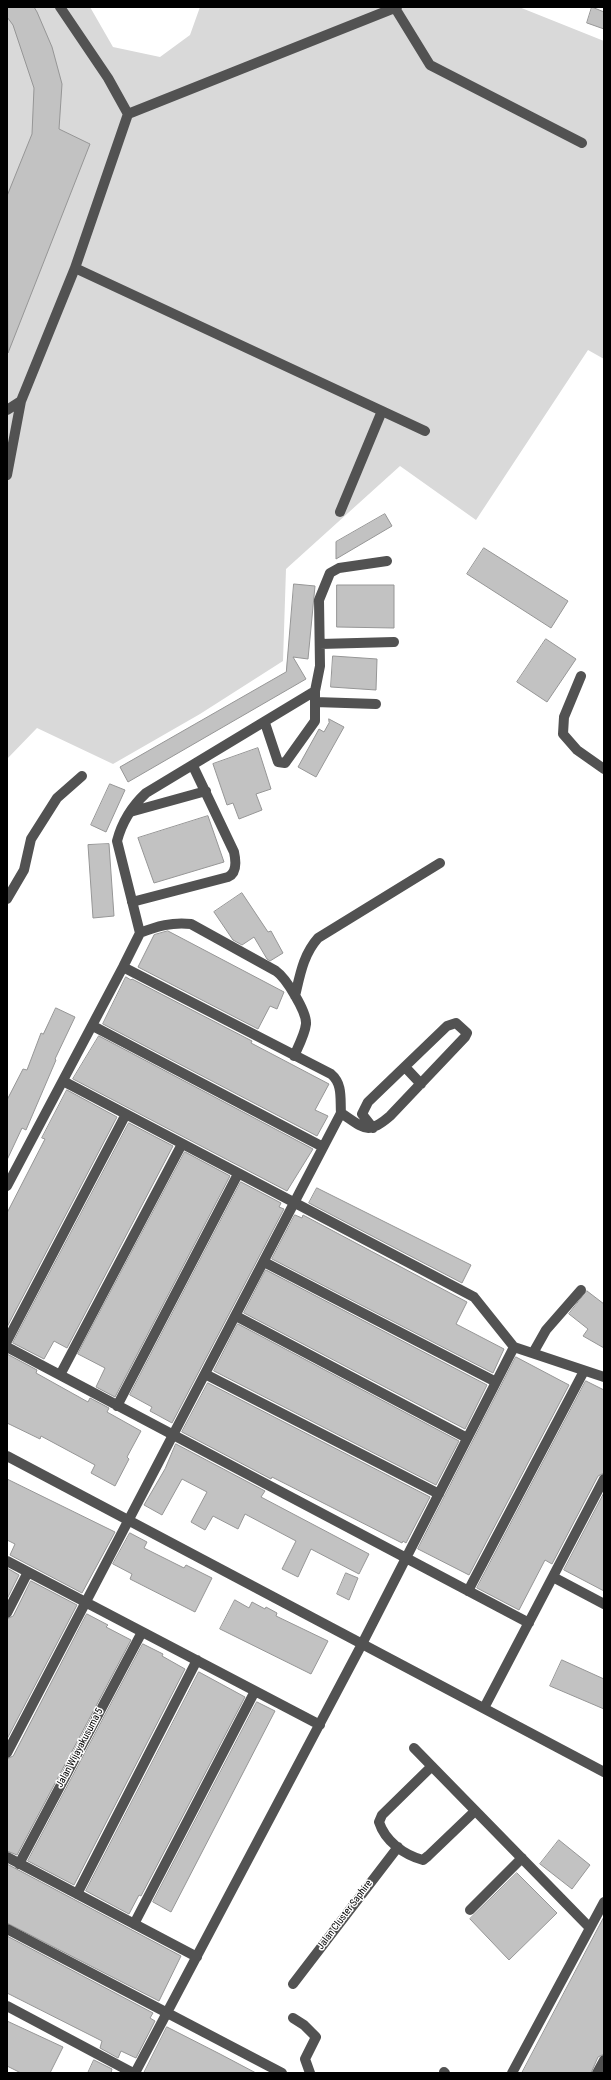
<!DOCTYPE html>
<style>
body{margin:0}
#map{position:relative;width:611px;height:2080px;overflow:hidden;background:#fff;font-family:"Roboto Condensed",sans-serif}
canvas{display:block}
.frame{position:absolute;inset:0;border:8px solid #000;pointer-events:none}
</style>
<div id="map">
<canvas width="611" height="2080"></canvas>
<div class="frame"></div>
</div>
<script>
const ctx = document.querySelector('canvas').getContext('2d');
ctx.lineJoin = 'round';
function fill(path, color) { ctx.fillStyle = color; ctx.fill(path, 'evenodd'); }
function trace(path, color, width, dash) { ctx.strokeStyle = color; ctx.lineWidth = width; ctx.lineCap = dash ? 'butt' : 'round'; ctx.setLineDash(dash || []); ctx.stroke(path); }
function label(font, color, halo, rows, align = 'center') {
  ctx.font = font + ' "Roboto Condensed",sans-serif'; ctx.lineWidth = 3; ctx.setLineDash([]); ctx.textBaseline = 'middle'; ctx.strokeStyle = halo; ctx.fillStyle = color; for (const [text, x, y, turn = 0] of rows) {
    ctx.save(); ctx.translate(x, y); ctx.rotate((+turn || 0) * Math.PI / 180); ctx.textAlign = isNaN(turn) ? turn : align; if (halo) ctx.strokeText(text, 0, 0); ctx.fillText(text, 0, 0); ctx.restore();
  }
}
fill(new Path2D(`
 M7,7h83l23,40 47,10 30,-22 10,-28h319l85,34v318l-16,-9 -112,170 -76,-54 -114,103 -3,92 -83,53 -87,50 -76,-36 -30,31z`), '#d9d9d9');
const building = new Path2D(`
 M7,7h27l3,5 15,35 10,37 -3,45 31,15 -82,209 -1,-157 25,-62 2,-46 -21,-63 -6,-8z
 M592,7l12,5v17l-17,-6z
 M385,514l7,12 -56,33v-17z
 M484,548l84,53 -17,27 -84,-54z
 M294,584l21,2 -7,73 -15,-2 13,22 -178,103 -8,-15 166,-95z
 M337,585h57v43l-57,-1z
 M546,639l30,20 -29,43 -30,-20z
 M333,656l44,3 -1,31 -45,-3z
 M329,719l15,8 -28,50 -18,-10 21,-38 5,3 5,-9z
 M258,748l13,41 -15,5 6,16 -23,9 -6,-16 -6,2 -14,-41z
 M110,784l15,6 -19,42 -15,-7z
 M208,816l16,46 -70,21 -16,-45z
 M109,844l5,72 -21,2 -5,-73z
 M242,893l26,39 3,-1 12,22 -13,8 -3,-2 -13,-22 -12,8 -9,-5 -19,-28z
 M168,931l116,61 -7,17 -7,-3 -12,23 -120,-62 16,-32z
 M126,977l5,3 1,-1 120,62 -1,2 78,41 -14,26 13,6 -11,20 -214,-112z
 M56,1008l19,9 -20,42 1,1 -30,70 -4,-2 -15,32v-60l16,-31 4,1 14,-37 2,1z
 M99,1036l214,113 -26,42 -214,-112z
 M67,1090l50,27 -110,210v-114l38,-74 -3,-1z
 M129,1123l44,23 -106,202 -13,-7 -10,18 -31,-16z
 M185,1152l45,24 -115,221 -19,-10 9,-19 -27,-14z
 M241,1182l40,21 -2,4 5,2 -112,214 -22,-12 2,-4 -22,-12z
 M317,1188l154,77 -9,18 -153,-80z
 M295,1215l7,3 1,-3 164,87 -11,22 48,25 -11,24 -221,-114z
 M266,1270l221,115 -22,44 -221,-116z
 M587,1291l17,13v44l-21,-12 5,-7 -19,-15z
 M238,1324l221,117 -23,44 -222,-114z
 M7,1354l30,16 -1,3 52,29 2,-4 19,10 -2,4 34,19 -14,26 2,2 -14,27 -24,-13 4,-8 -54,-29 -1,3 -33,-16z
 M516,1357l53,28 -100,190 -51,-26z
 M586,1381l18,9v83l-6,3 -46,88 -7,-4 -26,50 -42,-22z
 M208,1383l222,114 -24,46 -3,-2 -1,2 -130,-66 -1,2 -89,-47z
 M176,1444l89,47 -4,6 108,57 -10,20 -48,-25 -13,28 -16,-8 14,-28 -51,-27 -7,15 -25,-13 -8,14 -14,-8 16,-30 -25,-13 -20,36 -18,-10 21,-36z
 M7,1479l108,53 -33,61 -72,-38 5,-11 -8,-4z
 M604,1493v98l-40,-21z
 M130,1533l17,9 -3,6 40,20 2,-3 26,13 -17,34 -65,-33 2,-5 -19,-10z
 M7,1568l12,7 -12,24z
 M346,1573l12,5 -9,22 -12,-6z
 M31,1581l46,24 -70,134v-120l6,-3z
 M235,1600l14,8 3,-6 13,7 1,-2 11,6 -1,3 52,25 -17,33 -91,-45z
 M87,1614l21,11 -2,2 25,13 -114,215 -10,-4v-92l6,-3z
 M143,1644l20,10 -1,2 23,13 -111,216 -46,-24z
 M562,1660l42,19v30l-54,-23z
 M199,1672l46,25 -104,199 -2,-1 -10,19 -43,-23z
 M257,1702l18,9 -104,201 -18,-10z
 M559,1840l31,25 -18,24 -32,-25z
 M7,1864l174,92 -22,45 -152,-78z
 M517,1873l40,40 -48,47 -39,-41z
 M604,1917v137l-6,3 -7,16h-69z
 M7,1936l146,77 -3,5 5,3 -19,37 -15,-7 -3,7 -18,-10 2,-7 -95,-48z
 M7,2021l56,26 -13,26h-29l-14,-7z
 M167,2027l53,27 36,19h-112z
 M94,2060l18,9 -1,4h-23z`);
fill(building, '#c2c2c2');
trace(building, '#969696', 1);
trace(new Path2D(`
 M395,8l35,57 152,78
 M128,114l269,-107
 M75,268l350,163
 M7,410l14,-9 54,-133 53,-154 -20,-36 -48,-71
 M7,475l14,-74
 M340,512l42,-101
 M320,644l74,-2
 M581,676l-17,41 -1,17 14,16 27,19
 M315,702l61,2
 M265,723l13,39 7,1 30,-42v-30
 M130,812l76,-21
 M7,899l17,-29 7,-31 26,-41 25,-22
 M132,902l96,-25c9,-4 8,-16 6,-25l-41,-86
 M140,933c17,-7 32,-11 51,-9l85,47c10,7 31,41 30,53 -1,10 -8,23 -12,32
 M295,996c5,-21 8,-41 23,-58l122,-75
 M93,1026l230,121
 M405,1067l16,17
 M63,1081l411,216 40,50 90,30
 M341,1113c23,15 26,23 49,3l75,-79 2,-4 -11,-10 -9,3 -79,76 -6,12 11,14
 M7,1186l116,-219 17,-34 -23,-92c5,-19 14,-34 29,-48l169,-102 5,-25 -1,-66 11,-27 9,-5 48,-7
 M264,1262l232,120
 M236,1316l231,122
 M7,1341l119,-227
 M7,1347l522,276
 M533,1353l13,-23 35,-40
 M205,1374l234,120
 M60,1375l122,-231
 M117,1406l121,-232
 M7,1456l597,316
 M7,1561l313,164
 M553,1577l51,27
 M468,1591l116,-220
 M7,1613l21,-41
 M484,1708l120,-229
 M414,1748l176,180
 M7,1753l334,-640c-1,-14 2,-29 -10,-39l-208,-107
 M431,1767l-49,48 -3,7c6,19 25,33 44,38l5,-4 47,-45
 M7,1857l190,100
 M19,1864l123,-232
 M77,1894l120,-234
 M470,1910l52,-52
 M134,1924l121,-233
 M7,1929l275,144
 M293,1984l105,-137
 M7,2006l126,67
 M293,2018l11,7 12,12 -11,22 5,14
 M444,2072l1,1
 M135,2073l227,-429 152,-297
 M512,2073l92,-171
 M597,2073l7,-13`), '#525252', 10);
label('10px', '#000', '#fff', [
 ["Jalan Wijayakusuma 5",80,1748,-62],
 ["Jalan Cluster Saphire",345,1915,-53]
]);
</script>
